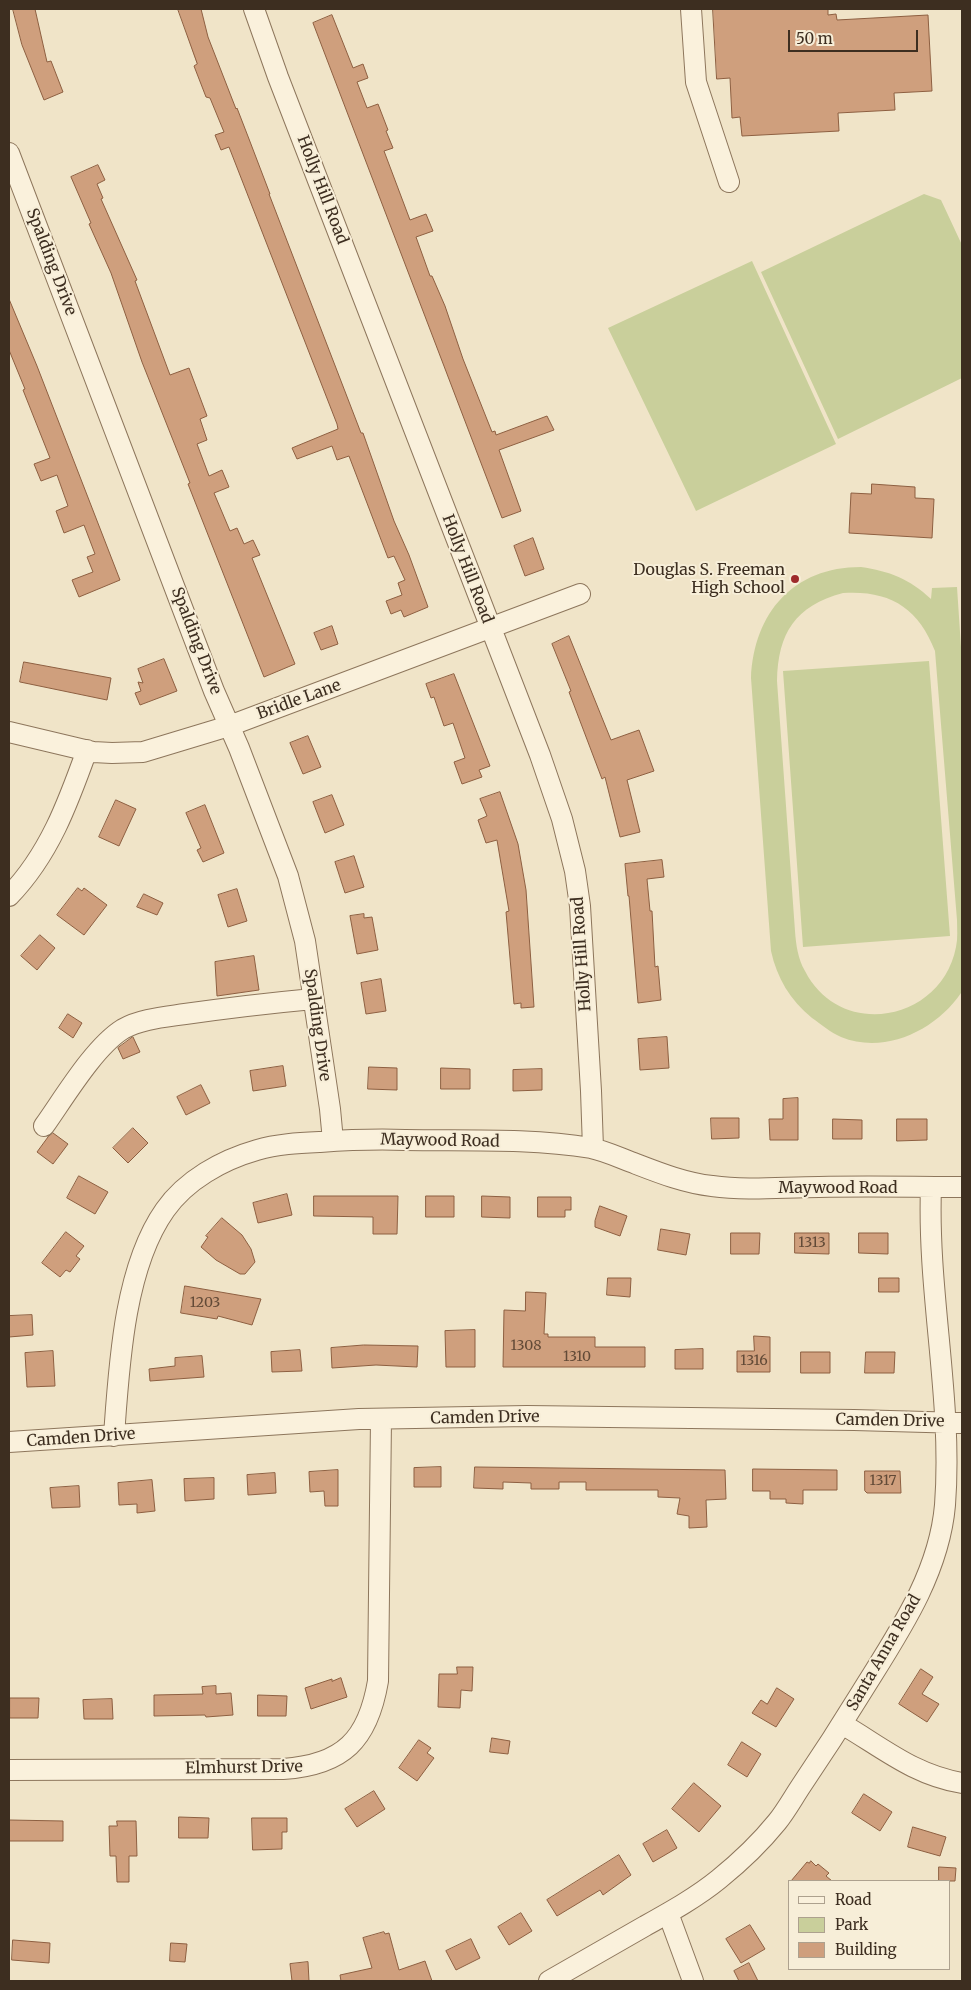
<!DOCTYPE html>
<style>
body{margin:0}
#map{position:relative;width:971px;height:1990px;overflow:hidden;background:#f0e4c8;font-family:Merriweather,serif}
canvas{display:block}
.frame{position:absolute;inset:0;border:10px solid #3d2e20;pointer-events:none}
.legend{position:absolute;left:788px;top:1880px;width:162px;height:90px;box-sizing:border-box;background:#f7eed8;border:1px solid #ada18e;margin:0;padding:6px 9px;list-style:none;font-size:15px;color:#3d2e20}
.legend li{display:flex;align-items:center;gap:10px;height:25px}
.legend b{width:25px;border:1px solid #ada18e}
.scale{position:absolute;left:788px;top:30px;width:130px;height:22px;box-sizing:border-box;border:2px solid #3d2e20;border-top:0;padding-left:6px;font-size:15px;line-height:18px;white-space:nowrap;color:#3d2e20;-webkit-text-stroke:4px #f7eed8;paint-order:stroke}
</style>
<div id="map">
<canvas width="971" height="1990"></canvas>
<div class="frame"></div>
<ul class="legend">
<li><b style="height:6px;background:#faf1dc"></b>Road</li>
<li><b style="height:14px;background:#c9cf9b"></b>Park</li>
<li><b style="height:14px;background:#cf9f7d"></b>Building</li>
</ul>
<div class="scale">50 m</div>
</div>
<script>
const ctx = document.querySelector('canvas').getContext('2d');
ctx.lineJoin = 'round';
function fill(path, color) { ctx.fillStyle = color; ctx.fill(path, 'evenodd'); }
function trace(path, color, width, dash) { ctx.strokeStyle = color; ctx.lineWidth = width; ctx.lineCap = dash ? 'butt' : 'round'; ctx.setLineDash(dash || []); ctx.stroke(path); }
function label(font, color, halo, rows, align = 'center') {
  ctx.font = font + ' Merriweather,serif'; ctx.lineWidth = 4; ctx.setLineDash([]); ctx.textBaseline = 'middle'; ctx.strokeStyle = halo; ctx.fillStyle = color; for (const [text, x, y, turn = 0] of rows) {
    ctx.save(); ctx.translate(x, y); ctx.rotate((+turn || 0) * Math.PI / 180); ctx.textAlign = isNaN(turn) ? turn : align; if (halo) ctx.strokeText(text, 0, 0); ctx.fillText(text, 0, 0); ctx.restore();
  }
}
fill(new Path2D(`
 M924,194l17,6 21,45v133l-124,61 -77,-167z
 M752,261l84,183 -140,67 -88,-183z
 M861,567c28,4 49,12 70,32l1,-11 25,-1 5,75v334l-1,-3c-25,37 -76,62 -120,44 -11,-5 -19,-12 -29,-19 -22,-18 -35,-40 -41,-67l-20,-273c3,-65 42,-111 110,-111zM843,593c46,-3 75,14 92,58l22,269c0,9 1,18 -1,27 -14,74 -115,94 -151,24 -7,-12 -9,-26 -10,-40l-18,-250c1,-48 18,-75 66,-88z
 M929,661l21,275 -147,11 -20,-276z`), '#c9cf9b');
const building = new Path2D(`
 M13,9h22l12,53 4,-1 12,31 -19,8 -22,-55z
 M178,9h23l7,28 28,72 1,-1 12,31 21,55h-1l92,239h2l31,88 15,34 19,52 -24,10 -3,-7 -10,4 -5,-13 16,-6 -4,-12 7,-3 -11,-24 -6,2 -39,-102 -12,4 -5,-14 -35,13 -5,-11 46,-19 -1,-5 -108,-277 -8,3 -6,-15 9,-3 -14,-34 -4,-1 -12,-31 3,-2z
 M713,9h115v6l8,-1 1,6 91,-5 4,76 -38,2 1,17 -57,3 1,18 -97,5 -2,-19 -8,1 -2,-40 -13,1z
 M332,15l21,53 10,-4 5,14 -11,4 10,26 11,-4 10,26 -2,1 7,17 -9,3 26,69 16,-6 7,17 -17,6 14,39h2l13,30 18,53 29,73 3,-1 1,4 51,-19 7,14 -55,20 22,61 -19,7 -189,-495z
 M98,165l7,15 -8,4 6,14 -2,1 36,81 -2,1 35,94 19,-7 18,48 -7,3 7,21 -10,4 12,32 13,-6 7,17 -15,6 16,38 7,-3 7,16 9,-4 7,15 -8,3 43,106 -31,13 -76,-193 2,-1 -48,-121 -31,-89 -22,-49 2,-1 -20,-46z
 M9,299l28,67 83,214 -41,17 -7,-17 21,-8 -6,-15 8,-3 -11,-29 -20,8 -8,-22 12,-5 -11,-31 -16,6 -7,-17 16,-6 -27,-68 2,-1 -16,-39z
 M872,484l43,3v11l19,1 -2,39 -83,-5 2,-40 20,1z
 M533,538l11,31 -19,7 -11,-30z
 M332,626l6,18 -17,6 -7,-17z
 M569,636l42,104 28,-10 15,41 -27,9 13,52 -20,5 -15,-60 -3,2 -33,-87 2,-1 -19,-47z
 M164,659l13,32 -37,14 -5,-12 6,-2 -3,-9 5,1 -5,-14z
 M24,662l87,16 -4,22 -87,-18z
 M454,674l36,92 -11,4 3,7 -20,7 -8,-22 11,-4 -12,-35 -9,3 -10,-29 -3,1 -5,-14z
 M308,736l13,31 -18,7 -13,-31z
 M500,792l18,52 8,46 8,117 -13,1v-5l-7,1 -8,-92 3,-1 -12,-71 -11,3 -8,-23 9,-4 -7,-17z
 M332,795l12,30 -19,8 -12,-31z
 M116,800l20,9 -17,37 -20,-9z
 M205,805l19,48 -21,9 -6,-12 4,-2 -15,-35z
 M354,856l10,31 -19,6 -10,-31z
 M662,860l2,17 -17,2 3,32h2l3,56 3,-1 3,34 -23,3 -9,-107h-1l-3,-32z
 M78,888l4,3 2,-3 23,17 -23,30 -27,-20z
 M237,889l10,32 -19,6 -10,-32z
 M144,894l19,9 -6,12 -20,-8z
 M364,914v4l8,-1 6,33 -21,4 -7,-38z
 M40,935l15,13 -18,22 -16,-14z
 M254,956l5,34 -42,6 -2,-34z
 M381,979l5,32 -20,3 -5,-31z
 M68,1014l14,9 -9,15 -14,-10z
 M133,1037l7,15 -17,7 -5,-11z
 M667,1037l2,31 -29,2 -2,-31z
 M283,1066l3,20 -33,5 -3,-20z
 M369,1067l28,1v22l-29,-1z
 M441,1068l29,1v20h-29z
 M542,1069v21l-29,1v-21z
 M201,1085l9,18 -24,12 -9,-18z
 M798,1098v42h-28l-1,-21h14v-20z
 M711,1118h28v20l-27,1z
 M833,1119l29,1v19h-29z
 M897,1119h30v21l-30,1z
 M133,1128l15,15 -20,20 -15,-15z
 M53,1133l15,11 -15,20 -16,-12 11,-15z
 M79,1176l29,16 -13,22 -28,-16z
 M287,1194l5,21 -34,8 -5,-20z
 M314,1196h84l-1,38h-24v-17l-59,-1z
 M426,1196h28v21h-28z
 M482,1196l28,1v21l-28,-1z
 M538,1197h33v13h-6v7h-27z
 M600,1206l27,10 -7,20 -25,-9v-6z
 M222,1218l20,17 9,14 4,13 -10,12h-5l-24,-14 -15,-13 7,-10 -2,-1z
 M661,1229l29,5 -4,21 -28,-5z
 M66,1232l18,14 -8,10 4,3 -10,13 -4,-2 -6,7 -18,-14z
 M731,1233h29l-1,21h-28z
 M795,1233h34v21l-34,-1z
 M859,1233h29v21l-29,-1z
 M608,1278h23l-1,19 -23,-2z
 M879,1278h20v14h-20z
 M185,1286l76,13 -9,26 -34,-9 -1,3 -36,-6z
 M526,1292l20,1 -2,41h4v3h47v10h50v20h-142l1,-57 21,1z
 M32,1315l1,20 -24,2v-21z
 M475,1330v37h-29l-1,-36z
 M754,1336l16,1v35h-33v-21h17z
 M364,1345l54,1 -1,21 -41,-2 -44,3 -1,-20z
 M703,1349v20h-28v-19z
 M300,1350l2,21 -30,1 -1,-20z
 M53,1351l2,35 -28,1 -2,-34z
 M801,1352h29v21h-29z
 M866,1352h29l-1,21h-29z
 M202,1356l2,21 -54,4 -1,-12 26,-3v-8z
 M441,1467v20h-27v-19z
 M475,1467l250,3 1,29 -20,1 1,27 -18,1v-12l-12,-2 3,-16 -22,-1v-7h-72v-8h-27v7h-28v-6l-28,-1v7l-29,-1z
 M753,1469l84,1v20h-34v14l-17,-1v-4h-16v-8h-17z
 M338,1470v36h-13l-1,-15 -14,1 -1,-20z
 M865,1471h35l1,22h-34l-2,-2z
 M275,1473l1,20 -28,2 -1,-20z
 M214,1478v21l-29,2 -1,-22z
 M152,1480l3,31 -18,2v-9l-18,1 -1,-22z
 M79,1486l1,21 -28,1 -2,-20z
 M457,1667h16l-1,24 -11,-1 -1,18 -22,-1 1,-33h18z
 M921,1669l12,8 -11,17 17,10 -12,18 -28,-18z
 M341,1678l6,19 -36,12 -6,-21 27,-9v2z
 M216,1686v8l15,-1 2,22 -27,2 -1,-2 -51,1v-21l49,-1 -1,-7z
 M777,1688l17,11 -18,28 -24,-14 9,-13 6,4z
 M258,1695l29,1 -1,20h-28z
 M10,1698h29l-1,20h-28z
 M112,1699l1,20h-29l-1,-19z
 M492,1738l18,3 -2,13 -18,-2z
 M419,1740l12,8 -4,5 7,5 -17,23 -18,-13z
 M742,1742l19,12 -14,23 -19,-12z
 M694,1783l27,23 -22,26 -27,-23z
 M374,1791l11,18 -28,18 -12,-18z
 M864,1794l28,18 -12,19 -28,-18z
 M179,1817l30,1 -1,20h-29z
 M252,1818h35v14h-5v17l-29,1z
 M9,1820l54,1v20h-54z
 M117,1821h19l1,35h-8v26h-12l-1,-26h-6l-1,-30h8z
 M913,1827l33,10 -6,19 -32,-9z
 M667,1830l10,18 -24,14 -10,-18z
 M619,1855l12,20 -28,20 -3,-5 -43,26 -10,-16z
 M811,1861l5,5 2,-2 11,9 -3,3 6,5h-41l16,-19 2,1z
 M939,1867l17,1 -1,13h-16z
 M521,1913l11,18 -23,14 -11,-18z
 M750,1925l15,24 -24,14 -15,-24z
 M384,1932l1,2 4,-1 10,37 26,-9 7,20h-91l-1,-6 32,-7 -9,-30z
 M471,1939l9,19 -24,12 -10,-19z
 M13,1940l37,3 -1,20 -37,-3z
 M171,1943l16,1 -2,18 -15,-1z
 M308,1962l1,19h-17l-2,-17z
 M749,1963l9,18h-19l-5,-10z`);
fill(building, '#cf9f7d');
trace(building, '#8d5f41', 1);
const street = new Path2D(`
 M254,9l24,68 262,678 22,64 13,52 5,35 11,185 2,57
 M691,9l5,73 33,100
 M9,153l205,538 25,57 49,128 17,65 25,168 3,32
 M9,732l84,20 19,1 31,-1 86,-26 351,-132
 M9,896c40,-41 59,-93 78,-146
 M44,1126c20,-28 50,-79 79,-97 17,-10 42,-12 62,-15 43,-6 85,-11 128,-15
 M114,1436c5,-70 10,-168 51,-226 21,-30 57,-50 92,-60 20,-6 42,-7 63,-8 28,-2 57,-3 85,-2 61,1 125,-2 186,8 14,3 27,9 40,14 26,10 53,21 81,24 36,5 71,1 107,1 47,-1 95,0 143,0
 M9,1442l350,-23 168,-3 327,4 108,3
 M842,1724c41,24 72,51 120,59
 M9,1770l274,-1c60,-4 85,-29 95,-88l3,-262
 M668,1913l25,68
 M549,1981c32,-18 64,-37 96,-55 25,-14 52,-29 74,-47 21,-17 41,-36 58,-57 9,-11 16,-24 24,-36 21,-31 41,-62 60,-93 36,-58 78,-118 84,-188 8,-106 -18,-212 -14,-318`);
trace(street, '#8d765c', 22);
trace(street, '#faf1dc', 20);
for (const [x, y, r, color] of [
 [795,579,5,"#9e2a2b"]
]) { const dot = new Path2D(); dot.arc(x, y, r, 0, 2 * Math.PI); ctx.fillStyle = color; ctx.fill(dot); trace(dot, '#f7eed8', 2); }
label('14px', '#624a37', null, [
 ["1313",812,1243],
 ["1203",205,1303],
 ["1308",526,1346],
 ["1310",577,1357],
 ["1316",754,1361],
 ["1317",883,1481]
]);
label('16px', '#3d2e20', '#f7eed8', [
 ["Holly Hill Road",322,190,69],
 ["Spalding Drive",51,262,69],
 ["Holly Hill Road",467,569,69],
 ["Spalding Drive",196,641,69],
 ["Bridle Lane",299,700,-20],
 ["Holly Hill Road",582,954,-94],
 ["Spalding Drive",317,1025,82],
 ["Maywood Road",440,1141,1],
 ["Maywood Road",838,1188],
 ["Camden Drive",485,1418,-1],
 ["Camden Drive",890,1421,1],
 ["Camden Drive",81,1438,-4],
 ["Santa Anna Road",884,1653,-60],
 ["Elmhurst Drive",244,1768,-1]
]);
label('16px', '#3d2e20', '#f7eed8', [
 ["Douglas S. Freeman",785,570],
 ["High School",785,588]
], 'right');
</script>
